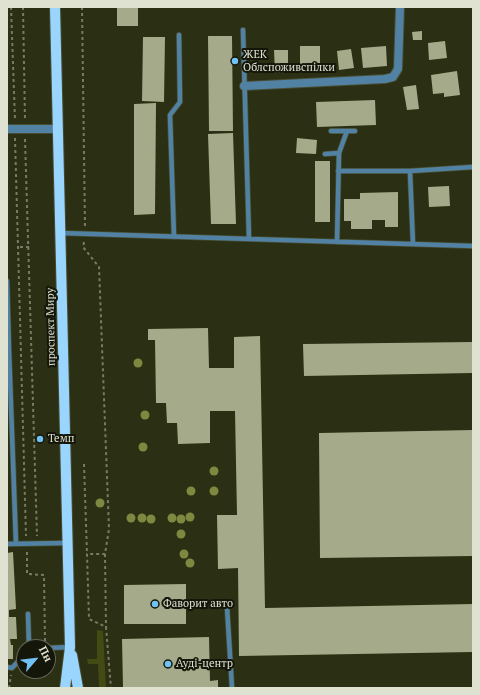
<!DOCTYPE html>
<meta charset="utf-8">
<style>
body{margin:0}
#map{position:relative;width:480px;height:695px;overflow:hidden;background:#2b2f13;font-family:"PT Serif",serif}
canvas{display:block}
.frame{position:absolute;inset:0;border:8px solid #dfe2d1;pointer-events:none}
.north{position:absolute;left:16px;top:639px;width:40px;height:40px;box-sizing:border-box;background:#14160a;border:1px solid #65685a;border-radius:50%;rotate:62deg;font-size:11px;font-weight:700;line-height:16px;text-align:center;color:#dfe2d1}
.north::after{content:'';display:block;margin:auto;width:14px;height:18px;background:#72c1f5;clip-path:polygon(50% 0,100% 100%,50% 72%,0 100%)}
</style>
<div id="map">
<canvas width="480" height="695"></canvas>
<div class="frame"></div>
<div class="north">Пн</div>
</div>
<script>
const ctx = document.querySelector('canvas').getContext('2d');
ctx.lineJoin = 'round';
function fill(path, color) { ctx.fillStyle = color; ctx.fill(path, 'evenodd'); }
function trace(path, color, width, dash) { ctx.strokeStyle = color; ctx.lineWidth = width; ctx.lineCap = dash ? 'butt' : 'round'; ctx.setLineDash(dash || []); ctx.stroke(path); }
function label(font, color, halo, rows, align = 'center') {
  ctx.font = font + ' "PT Serif",serif'; ctx.lineWidth = 4; ctx.setLineDash([]); ctx.textBaseline = 'middle'; ctx.strokeStyle = halo; ctx.fillStyle = color; for (const [text, x, y, turn = 0] of rows) {
    ctx.save(); ctx.translate(x, y); ctx.rotate((+turn || 0) * Math.PI / 180); ctx.textAlign = isNaN(turn) ? turn : align; if (halo) ctx.strokeText(text, 0, 0); ctx.fillText(text, 0, 0); ctx.restore();
  }
}
fill(new Path2D(`
 M97,630l6,1 3,57h-7l-1,-24h-10l-1,-5h10z`), '#444a14');
fill(new Path2D(`
 M117,7h21v19h-21z
 M422,31v9h-9l-1,-8z
 M208,36h24l1,95h-24z
 M143,37h22l-1,65 -22,-1z
 M445,41l2,17 -18,2 -1,-17z
 M300,46h20v26h-20z
 M386,46l1,20 -24,2 -2,-20z
 M351,49l3,19 -15,2 -2,-19z
 M274,50h14v23h-13z
 M457,71l3,24 -16,2v-4l-11,1 -2,-19z
 M416,85l3,24 -12,1 -4,-23z
 M375,100l1,25 -59,2 -1,-25z
 M156,103l-1,111 -21,1v-111z
 M233,133l3,91h-25l-3,-90z
 M297,138l20,2 -1,14 -20,-1z
 M315,161h15v61h-15z
 M449,186l1,20 -21,1 -1,-20z
 M398,192v35h-13v-7h-13v9h-21v-8h-7v-22h16v-6z
 M208,328l1,40h25v-31l26,-1 5,272 208,-4v48l-234,4 -1,-88 -20,1 -1,-54h20l-2,-104h-25v32l-32,1 -1,-21h-10l-1,-20h-10l-1,-63h-7v-11z
 M473,342v31l-169,3 -1,-32z
 M473,430v126l-153,2 -1,-125z
 M13,552l3,57 -7,1v7h7l1,22h-7l1,6h2v14h-6v-106z
 M186,584v40h-62v-39z
 M209,637l1,44 8,-1v8h-95l-1,-49z`), '#a5ab8a');
const service = new Path2D(`
 M243,30l6,209
 M331,131h24
 M339,153l8,-22
 M325,154l14,-1 -2,89
 M338,171h72l63,-4
 M410,171l3,73
 M60,233l413,13
 M174,237l-4,-122 10,-13 -1,-67
 M7,281l2,69
 M7,350h2l7,194
 M7,544l60,-1
 M227,607l5,81
 M28,614l1,33
 M48,648l22,-1
 M7,667l5,1 12,-13`);
const minor = new Path2D(`
 M244,86l141,-7 8,-2 5,-8 2,-62
 M7,129h51`);
const primary = new Path2D(`
 M55,7l15,640 -5,41
 M72,655l6,33`);
trace(service, '#484c31', 6);
trace(minor, '#484c31', 10);
trace(primary, '#484c31', 12);
trace(new Path2D(`
 M11,7l4,113
 M23,7l2,113
 M82,7l3,219
 M15,138l11,398
 M25,139l12,397
 M84,242l-1,5 16,20 10,262 -4,25h-18l2,65 17,8 5,61
 M20,247h9
 M84,464l3,90
 M27,552v22l17,1 1,66
 M105,554l1,73
 M9,688l2,-13`), '#787c65', 2, [3, 3]);
trace(service, '#5182a3', 4.5);
trace(minor, '#5182a3', 8);
trace(primary, '#9ad5fe', 10);
ctx.fillStyle = '#7e8840';
for (const [x, y] of [
 [138,363],
 [145,415],
 [143,447],
 [214,471],
 [191,491],
 [214,491],
 [100,503],
 [190,517],
 [131,518],
 [142,518],
 [172,518],
 [151,519],
 [181,519],
 [181,534],
 [184,554],
 [190,563]
]) { ctx.beginPath(); ctx.arc(x, y, 4.5, 0, 2 * Math.PI); ctx.fill(); }
for (const [x, y, r, color] of [
 [235,61,4,"#72c1f5"],
 [40,439,4,"#72c1f5"],
 [155,604,4,"#72c1f5"],
 [168,664,4,"#72c1f5"]
]) { const dot = new Path2D(); dot.arc(x, y, r, 0, 2 * Math.PI); ctx.fillStyle = color; ctx.fill(dot); trace(dot, '#14160a', 1.5); }
label('11px', '#dfe2d1', '#14160a', [
 ["ЖЕК",243,55],
 ["Облспоживспілки",243,68],
 ["Темп",48,439],
 ["Фаворит авто",163,604],
 ["Ауді-центр",176,664]
], 'left');
label('11px', '#dfe2d1', '#14160a', [
 ["проспект Миру",51,327,-91]
]);
</script>
